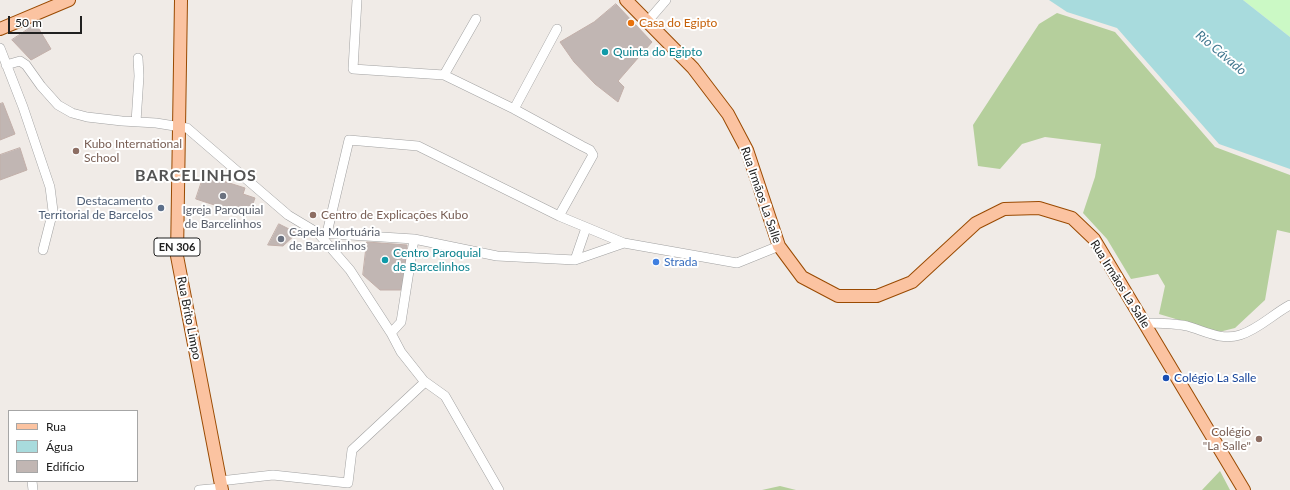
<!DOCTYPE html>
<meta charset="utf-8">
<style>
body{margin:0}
#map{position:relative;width:1290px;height:490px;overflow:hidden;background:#f0ebe7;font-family:Lato,sans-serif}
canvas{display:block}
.legend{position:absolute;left:8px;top:410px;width:130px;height:72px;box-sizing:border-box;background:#fff;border:1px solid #a6a6a6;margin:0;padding:5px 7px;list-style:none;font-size:12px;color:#202020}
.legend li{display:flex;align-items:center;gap:8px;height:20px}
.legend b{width:20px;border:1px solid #a6a6a6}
.scale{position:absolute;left:8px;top:16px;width:74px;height:18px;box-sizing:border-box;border:2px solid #202020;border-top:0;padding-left:5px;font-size:12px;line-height:14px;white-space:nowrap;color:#202020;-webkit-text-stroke:3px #fff;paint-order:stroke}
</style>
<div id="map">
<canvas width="1290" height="490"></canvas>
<ul class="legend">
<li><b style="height:5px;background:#fbc3a1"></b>Rua</li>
<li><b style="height:11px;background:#a8dbdd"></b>Água</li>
<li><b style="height:11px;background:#c1b6b3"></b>Edifício</li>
</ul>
<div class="scale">50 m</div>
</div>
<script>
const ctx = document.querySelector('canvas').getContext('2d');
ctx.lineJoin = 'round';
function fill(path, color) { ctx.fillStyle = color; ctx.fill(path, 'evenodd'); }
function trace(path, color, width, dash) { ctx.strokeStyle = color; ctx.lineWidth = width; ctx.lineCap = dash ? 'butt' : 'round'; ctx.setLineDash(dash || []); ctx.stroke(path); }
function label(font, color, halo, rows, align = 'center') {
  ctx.font = font + ' Lato,sans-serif'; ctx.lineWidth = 4; ctx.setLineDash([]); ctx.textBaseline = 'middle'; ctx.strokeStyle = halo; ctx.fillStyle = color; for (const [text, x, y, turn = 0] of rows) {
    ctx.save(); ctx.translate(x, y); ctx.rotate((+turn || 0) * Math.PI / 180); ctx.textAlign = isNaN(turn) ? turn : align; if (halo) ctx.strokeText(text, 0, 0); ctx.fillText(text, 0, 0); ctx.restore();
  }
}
fill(new Path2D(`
 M1057,13l58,19 100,115 75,28v58l-13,-3 -12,70 -30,28 -16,4 -60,-18 6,-28 -7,-12 -27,5 -24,-40 -24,-26 12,-36 6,-33 -56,-7 -23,7 -22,25 -22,-3 -5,-41 66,-101z
 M1220,471l10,19h-28z
 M780,486l16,4h-34z`), '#b5cf9c');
fill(new Path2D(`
 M1243,0h47v37z`), '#cbf9c5');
fill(new Path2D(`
 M1049,0h194l47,37v132l-71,-25 -102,-116 -50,-16z`), '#a8dbdd');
const building = new Path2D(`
 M616,4l36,38 -34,39 6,6 -6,15 -23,-18 -21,-22 -14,-20 34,-20z
 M36,24l15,25 -20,11 -19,-20z
 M3,103l12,31 -15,6v-36z
 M20,148l7,22 -27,10v-25z
 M204,175l41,13 -2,6 12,4 -4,11 -10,-3 -2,7 -43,-14z
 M279,224l18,9 -14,13 -15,-1z
 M367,242l40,3 -4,45h-23l-17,-15z`);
fill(building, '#c1b6b3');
trace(building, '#c2afa9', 1);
const minor = new Path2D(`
 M357,0l-4,69 91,6
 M647,22l19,-22
 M0,48l23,59 27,80 3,24 -10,39
 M6,65l14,-4 6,4 15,21 17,19 14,8 15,4 35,4 34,2 31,5 101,87 30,18 96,6 83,17 78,4 49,-17 113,20 42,-17
 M514,109l43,-80
 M136,122l3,-46 -1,-18
 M559,216l65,27
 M318,233l32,37 41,63 10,19 23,29 21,15 54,94
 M327,233l22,-93 69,6 141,70 34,-61 -3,-5 -8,-4 -68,-37 -70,-34 32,-56
 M575,260l11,-32
 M1144,323c14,0 29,0 43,3 18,5 34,15 53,9 19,-6 33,-21 50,-30
 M391,333l10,-11 13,-83
 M32,481l1,9
 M220,481l53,-6 75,8 4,-33 73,-68
 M199,490l22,-2`);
const major = new Path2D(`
 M181,0l-4,256 45,234
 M626,0l67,68 35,46 19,36 32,96 23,31 36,19h39l35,-14 64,-59 28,-14 35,-1 33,10 22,21 150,251
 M0,29l69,-29`);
trace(minor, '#a1a1a1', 10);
trace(major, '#9a4a02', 14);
trace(minor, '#fff', 9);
trace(major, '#fbc3a1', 12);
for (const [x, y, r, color] of [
 [631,23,4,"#e8710a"],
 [605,52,4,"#0f9aa8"],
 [76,151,4,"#8d6e63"],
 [223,196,4,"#6b7280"],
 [161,208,4,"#5c6f8a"],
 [313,215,4,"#8d6e63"],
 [281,239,4,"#6b7280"],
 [385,260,4,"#0f9aa8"],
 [656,262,4,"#3f7fe0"],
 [1166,378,4,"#1a4fb4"],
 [1259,439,4,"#8d6e63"]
]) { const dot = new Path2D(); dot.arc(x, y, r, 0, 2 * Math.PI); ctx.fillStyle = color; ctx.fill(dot); trace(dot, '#fff', 1.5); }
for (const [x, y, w] of [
 [177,247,46]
]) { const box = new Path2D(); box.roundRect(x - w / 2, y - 9, w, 18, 3); ctx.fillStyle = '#fff'; ctx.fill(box); trace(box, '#202020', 1); }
label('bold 11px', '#202020', null, [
 ["EN 306",177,247]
]);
label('12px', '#c56008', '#fff', [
 ["Casa do Egipto",639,23]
], 'left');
label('12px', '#0d838f', '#fff', [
 ["Quinta do Egipto",613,52],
 ["Centro Paroquial",393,253],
 ["de Barcelinhos",393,267]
], 'left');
label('12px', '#785e54', '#fff', [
 ["Kubo International",84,144],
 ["School",84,158],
 ["Centro de Explicações Kubo",321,215],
 ["Colégio",1251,432,"right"],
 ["\"La Salle\"",1251,446,"right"]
], 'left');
label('12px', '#202020', '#fff', [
 ["Rua Irmãos La Salle",761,195,71],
 ["Rua Irmãos La Salle",1120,284,58],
 ["Rua Brito Limpo",189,318,79]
]);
label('12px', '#4e5e75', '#fff', [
 ["Destacamento",153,201],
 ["Territorial de Barcelos",153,215]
], 'right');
label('12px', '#5b616d', '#fff', [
 ["Igreja Paroquial",223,210],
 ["de Barcelinhos",223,224],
 ["Capela Mortuária",289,232,"left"],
 ["de Barcelinhos",289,246,"left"]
]);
label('12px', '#366cbe', '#fff', [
 ["Strada",664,262]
], 'left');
label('12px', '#164399', '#fff', [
 ["Colégio La Salle",1174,378]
], 'left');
label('italic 13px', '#41778f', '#fff', [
 ["Rio Cávado",1221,53,40]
]);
ctx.letterSpacing = '1px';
label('bold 16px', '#535353', '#fff', [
 ["BARCELINHOS",196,176]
]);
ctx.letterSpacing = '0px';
</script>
